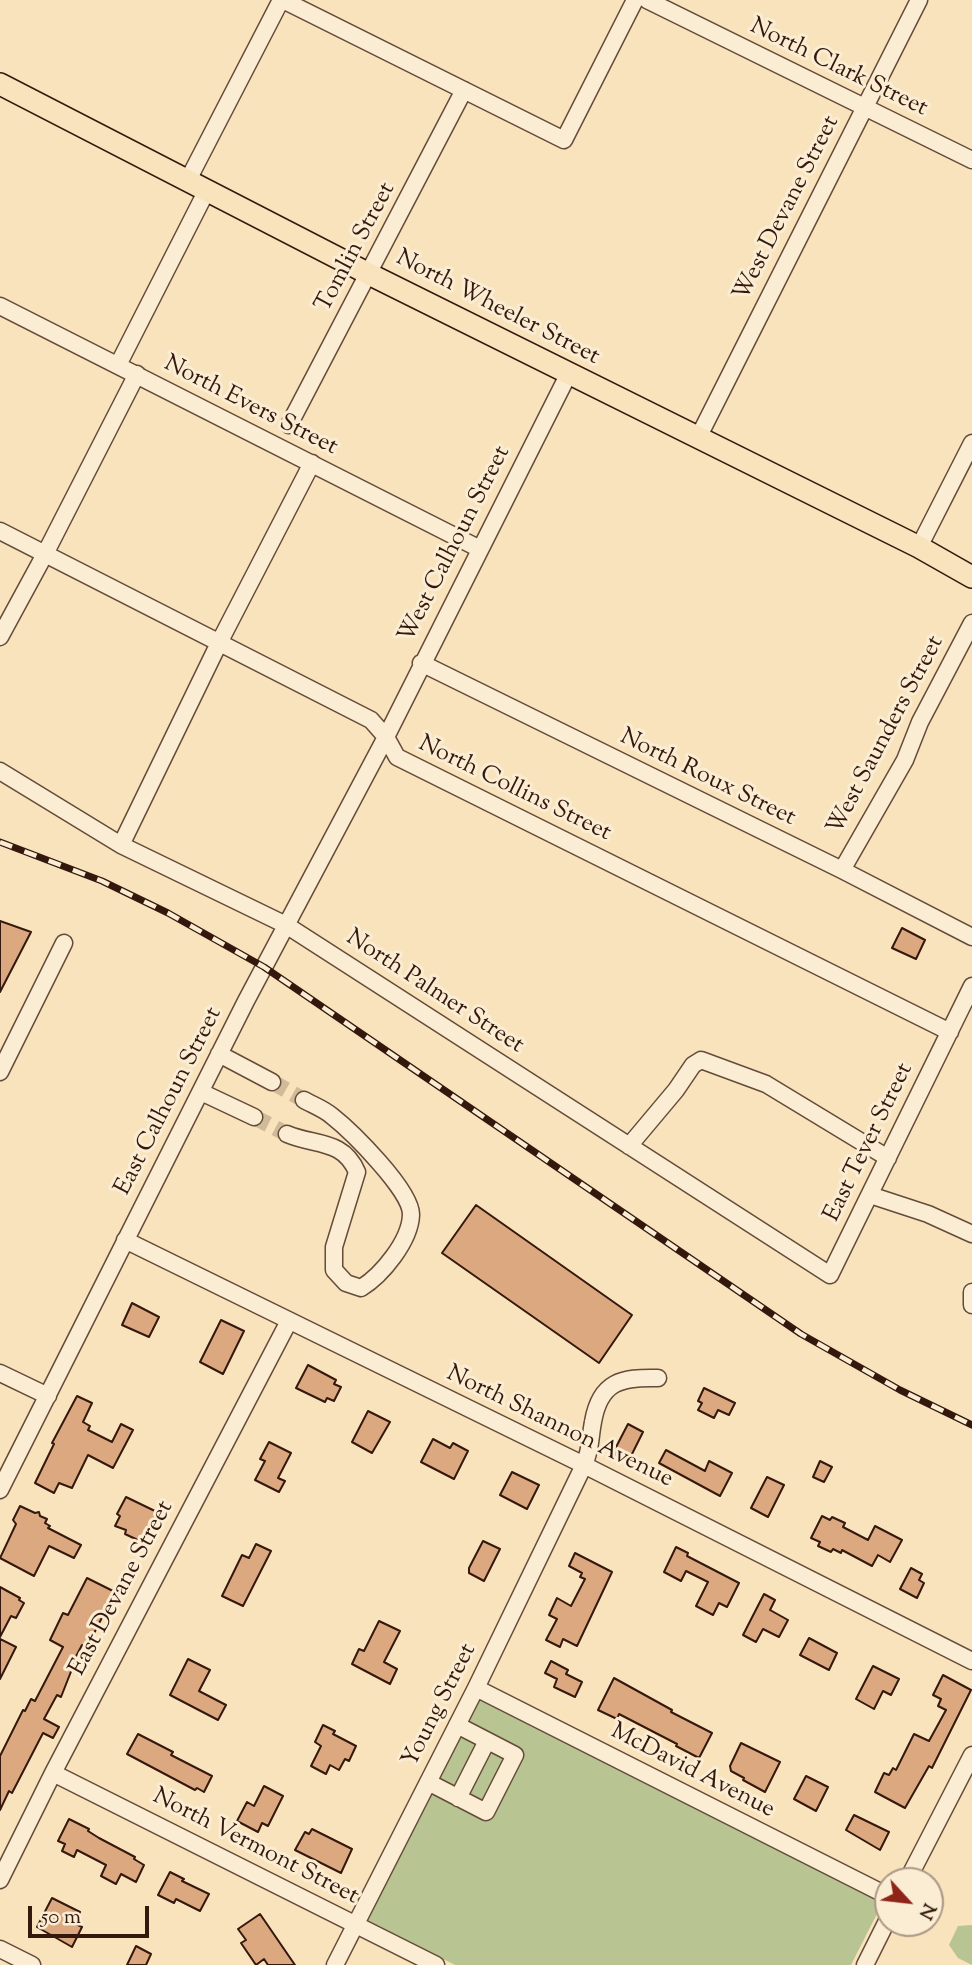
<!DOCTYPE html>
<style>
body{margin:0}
#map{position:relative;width:972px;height:1965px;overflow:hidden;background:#f8e3bc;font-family:"Sorts Mill Goudy",serif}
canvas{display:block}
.north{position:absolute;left:874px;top:1867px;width:70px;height:70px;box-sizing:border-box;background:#faedd3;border:2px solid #ab9884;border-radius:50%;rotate:117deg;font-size:19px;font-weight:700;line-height:28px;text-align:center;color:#34180d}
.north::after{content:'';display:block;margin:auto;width:24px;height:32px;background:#8f2418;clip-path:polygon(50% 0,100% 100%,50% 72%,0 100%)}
.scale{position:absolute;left:28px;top:1906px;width:121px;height:32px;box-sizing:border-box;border:4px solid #34180d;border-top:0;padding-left:9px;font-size:21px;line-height:24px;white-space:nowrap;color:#34180d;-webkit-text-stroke:5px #faedd3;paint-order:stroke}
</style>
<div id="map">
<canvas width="972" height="1965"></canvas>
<div class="north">N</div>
<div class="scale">50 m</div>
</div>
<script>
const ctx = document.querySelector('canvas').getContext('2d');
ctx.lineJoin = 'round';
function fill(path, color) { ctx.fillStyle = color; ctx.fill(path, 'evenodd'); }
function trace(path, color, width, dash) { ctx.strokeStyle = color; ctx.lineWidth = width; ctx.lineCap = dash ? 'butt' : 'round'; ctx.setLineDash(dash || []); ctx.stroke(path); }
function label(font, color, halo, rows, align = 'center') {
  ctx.font = font + ' "Sorts Mill Goudy",serif'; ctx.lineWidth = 6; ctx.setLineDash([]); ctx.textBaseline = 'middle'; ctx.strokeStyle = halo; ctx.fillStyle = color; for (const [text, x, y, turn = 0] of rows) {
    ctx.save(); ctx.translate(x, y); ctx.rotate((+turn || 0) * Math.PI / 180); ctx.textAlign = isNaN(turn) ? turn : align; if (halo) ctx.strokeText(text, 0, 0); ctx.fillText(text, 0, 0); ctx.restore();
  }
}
fill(new Path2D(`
 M480,1700l403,202 -32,63h-396l-87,-44z
 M972,1925v40l-14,-7 -9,-13 9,-19z`), '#b9c493');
const building = new Path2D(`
 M0,921l31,11 -31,60z
 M902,928l23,12 -9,19 -24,-11z
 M476,1205l156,110 -33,48 -157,-110z
 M132,1303l27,14 -10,20 -27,-12z
 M221,1320l23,11 -21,43 -23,-12z
 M308,1365l28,15 -2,4 7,3 -7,14 -7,-3 -2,4 -29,-14z
 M704,1388l31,15 -6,12 -11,-5 -4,8 -16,-8 4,-7 -4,-2z
 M77,1396l15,7 -9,19 7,4 -2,4 24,12 9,-18 12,6 -20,38 -25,-13 -16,33 -13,-5 -5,10 -19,-10 19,-39 -2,-1z
 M368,1411l22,11 -18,31 -20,-11z
 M628,1424l15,8 -12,24h-2l-3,4 -11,-6 2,-4 -2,-1z
 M433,1439l17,9 3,-5 15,8 -14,28 -33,-17z
 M269,1442l22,11 -13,25 7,3 -6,11 -24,-12 10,-19 -5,-2z
 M666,1450l39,21 4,-10 23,12 -12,23 -61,-33z
 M820,1461l12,6 -8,15 -11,-5z
 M512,1472l27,13 -12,24 -27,-14z
 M767,1477l17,8 -16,32 -17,-9z
 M126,1497l31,15 -15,30 -17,-8 1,-4 -11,-4 5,-10 -3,-2z
 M20,1506l15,7 4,-1 1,4 7,3 -2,4 5,3 -2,2 33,17 -7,13 -25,-12 -15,30 -34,-18 16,-34 -3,-4z
 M822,1516l8,4 2,-3 13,6 -2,4 25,13 7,-14 27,14 -12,22 -12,-7 -6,11 -30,-16 -1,3 -8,-4 -2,3 -13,-6 2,-4 -9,-4z
 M483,1541l17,8 -16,32 -15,-8v-5z
 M256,1544l15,7 -28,55 -21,-10 20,-41 7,3z
 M676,1547l12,6 -1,3 52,27 -12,24 -8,-4 -6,12 -17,-9 12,-24 -22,-11 -5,10 -17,-9z
 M575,1553l37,19 -35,74 -14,-7 -3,8 -14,-7 11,-21 -8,-4 8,-17 14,8 14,-27 -5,-2 2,-4 -13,-7z
 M911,1568l11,6 -3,6 5,3 -7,15 -17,-9z
 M87,1578l28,14 -28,55 -5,-2 -12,23 2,1 -11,28 -4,-2 -13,24 15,8 -6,11 -10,-5 -31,60 -3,-2 -9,19v-54l23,-46 2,1 6,-12 4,2 28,-54 -13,-7 13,-27 5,2z
 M0,1587l20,11 -1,2 5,3 -8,15 -5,-2 -11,21z
 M764,1594l11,6 -5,10 18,10 -9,17 -16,-8 -7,13 -13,-7z
 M379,1621l21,10 -16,31 13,7 -7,15 -38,-20 7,-15 5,2z
 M809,1638l28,15 -8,17 -29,-15z
 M0,1639l16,8 -16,32z
 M188,1659l22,11 -11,21 27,14 -8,15 -48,-25z
 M551,1661l17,9 -2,4 16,8 -7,15 -21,-10 3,-8 -12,-6z
 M873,1666l26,13 -8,16 -8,-4 -9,18 -18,-10z
 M943,1675l28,15 -39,78 -3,-2 -24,42 -30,-16 9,-19 5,2 4,-7 3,2 18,-36 15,7 17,-31 -8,-4 3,-7 -8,-4z
 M614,1678l58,32 -1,2 41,21 -13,25 -23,-12 1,-2 -58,-30 -2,5 -19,-9z
 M323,1725l12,6 -2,3 23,12 -7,15 -4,-2 -6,11 -9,-5 -4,9 -15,-8 10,-20 -6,-4z
 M138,1734l35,18 -2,3 41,21 -8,16 -7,-4 -2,2 -68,-36z
 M741,1743l39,19 -15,30 -22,-12 1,-2 -13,-7 -1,-5z
 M806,1776l22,11 -12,24 -22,-12z
 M264,1786l19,10 -15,30 -6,-3 -4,9 -21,-11 10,-19 7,4z
 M854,1815l35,17 -9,18 -34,-20z
 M69,1819l20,10 -1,2 11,7 36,19 -1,2 10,6 -8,17 -15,-8 -5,10 -15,-8 5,-11 -29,-15 -3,7 -12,-6 3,-7 -7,-3z
 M312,1829l40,20 -11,24 -46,-23 10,-18 4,2z
 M170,1872l14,7 -2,2 27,13 -9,17 -24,-12 -2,4 -16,-8z
 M52,1898l28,14 -6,11 8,4 -10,20 -35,-20z
 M260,1914l35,51h-27l-4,-6 -8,6 -15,-22 5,-3 -8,-11z
 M136,1946l15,8 -5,11h-19z`);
fill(building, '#dca880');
trace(building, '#34180d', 2);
trace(new Path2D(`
 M272,1082l32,18
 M254,1117l33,17`), '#d1ba99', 16, [16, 8]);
const minor = new Path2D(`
 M283,0l281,140 71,-140
 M647,0l325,160
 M188,180l93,-180
 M0,306l480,243
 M118,365l89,-175
 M289,425l175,-335
 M698,438l221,-438
 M0,531l371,189 15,17 11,20 553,275
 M919,547l53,-104
 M0,637l45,-83 92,-180
 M421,663l421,207 130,67
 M0,771l121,74 165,80 544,350 142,-289
 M121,845l99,-204 92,-178
 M842,870l63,-110 15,-38 52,-99
 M219,1054l53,28
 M0,1072l64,-129
 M201,1092l53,25
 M287,1134c28,12 56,5 70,38l-23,75v23l12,13 15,5c21,-13 49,-47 50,-73 1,-24 -60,-84 -79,-99 -8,-7 -19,-11 -28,-16
 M629,1146l47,-56 17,-25 8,-5 65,24 122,74
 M870,1195l58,19 44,20
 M125,1240l459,225 388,196
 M972,1292v13
 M0,1373l48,23
 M0,1490l246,-489 140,-264 182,-362
 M476,1688l412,208
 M53,1773l383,192
 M428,1782l58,30 29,-57 -58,-30
 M458,1798l29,-57
 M0,1880l53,-107 236,-452
 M907,1881l65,-126
 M0,1949l32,16
 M335,1965l141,-277 108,-223c7,-15 6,-28 9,-43 7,-41 29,-45 65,-44
 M865,1965l23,-46`);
const major = new Path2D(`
 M0,84l369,190 550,273 53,30`);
trace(minor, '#654b39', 19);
trace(major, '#34180d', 24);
trace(minor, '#faedd3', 16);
trace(major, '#f8e3bc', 21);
const rail = new Path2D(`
 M0,842l102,39 66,32 96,54 537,367 99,56 72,35`);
trace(rail, '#34180d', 7);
trace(rail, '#faedd3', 4.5, [13]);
label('24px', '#34180d', '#faedd3', [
 ["North Clark Street",838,69,26],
 ["West Devane Street",788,209,-63],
 ["Tomlin Street",357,248,-62],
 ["North Wheeler Street",497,309,27],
 ["North Evers Street",250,407,27],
 ["West Calhoun Street",456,545,-63],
 ["West Saunders Street",887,736,-62],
 ["North Roux Street",707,779,26],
 ["North Collins Street",514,790,26],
 ["North Palmer Street",434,993,33],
 ["East Calhoun Street",170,1102,-63],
 ["East Tever Street",870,1143,-64],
 ["North Shannon Avenue",559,1428,26],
 ["East Devane Street",123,1589,-62],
 ["Young Street",441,1706,-63],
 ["McDavid Avenue",692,1772,27],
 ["North Vermont Street",255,1848,27]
]);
</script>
